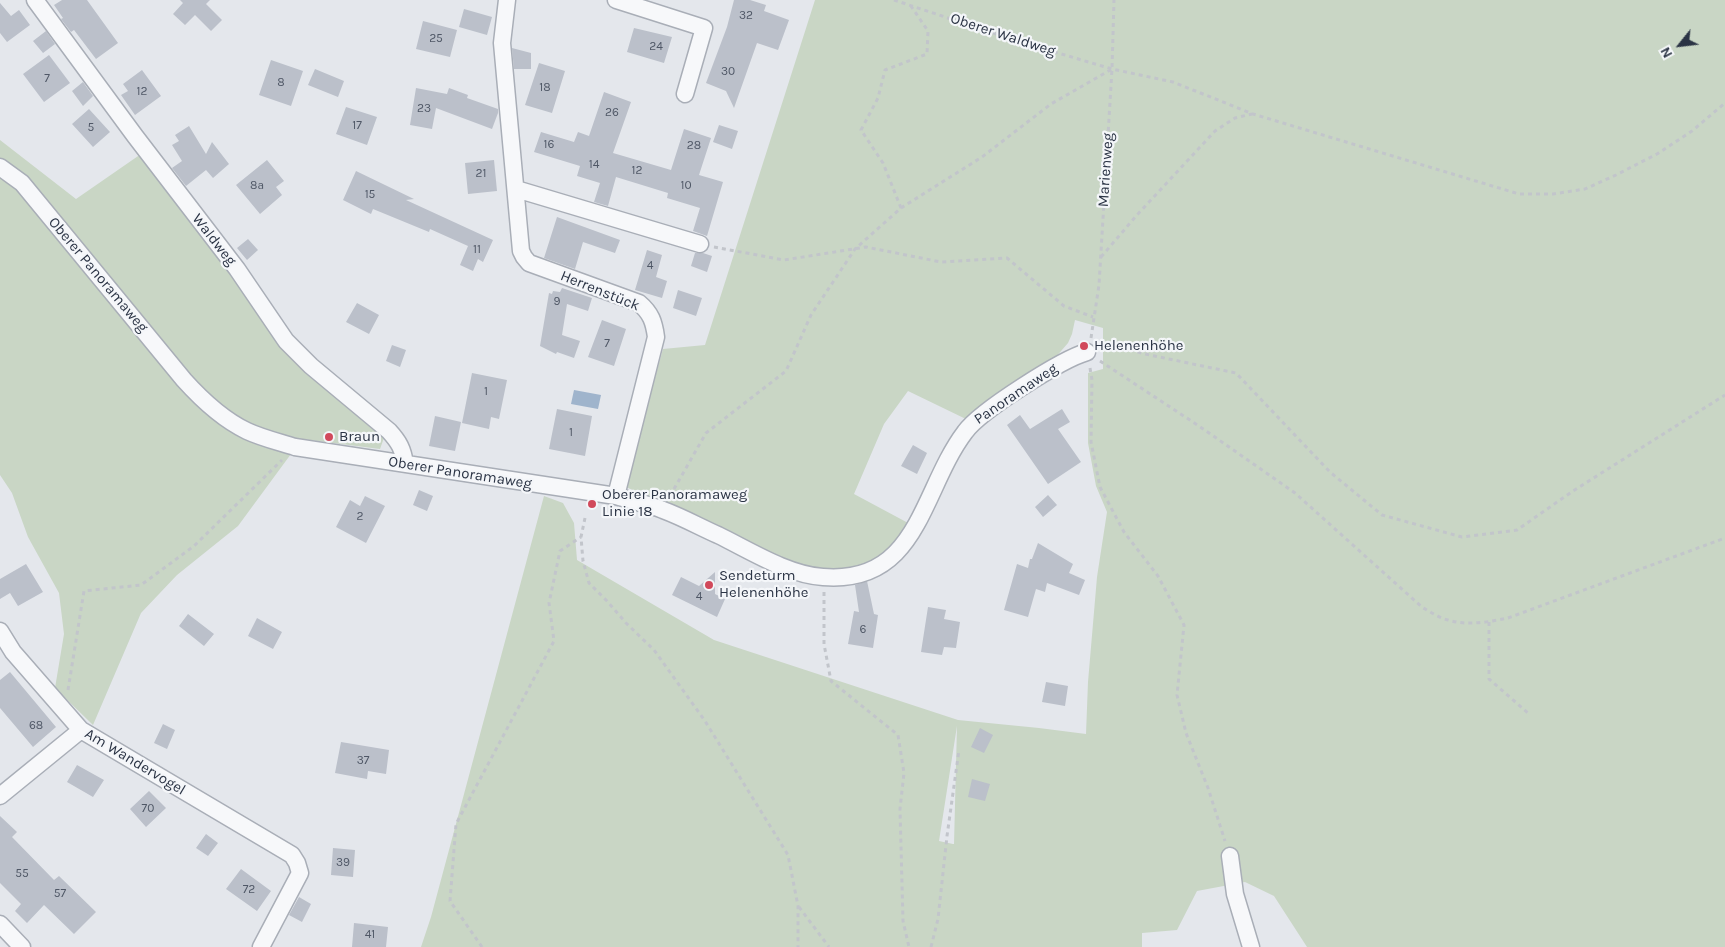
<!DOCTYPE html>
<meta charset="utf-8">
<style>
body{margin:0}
#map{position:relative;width:1725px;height:947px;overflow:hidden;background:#e4e7ec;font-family:Karla,sans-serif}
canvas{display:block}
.north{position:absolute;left:1655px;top:20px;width:50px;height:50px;-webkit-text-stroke:4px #f4f6f9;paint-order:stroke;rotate:241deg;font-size:14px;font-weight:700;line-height:20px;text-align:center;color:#2b3445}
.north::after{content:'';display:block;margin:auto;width:18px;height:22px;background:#2b3445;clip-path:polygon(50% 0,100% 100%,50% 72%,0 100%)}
</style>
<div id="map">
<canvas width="1725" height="947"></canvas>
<div class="north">N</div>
</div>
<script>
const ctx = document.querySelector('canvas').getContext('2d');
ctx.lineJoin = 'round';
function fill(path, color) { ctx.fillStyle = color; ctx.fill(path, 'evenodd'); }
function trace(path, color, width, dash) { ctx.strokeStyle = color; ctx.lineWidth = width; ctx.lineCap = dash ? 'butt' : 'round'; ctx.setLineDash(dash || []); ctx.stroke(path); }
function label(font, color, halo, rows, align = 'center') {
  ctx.font = font + ' Karla,sans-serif'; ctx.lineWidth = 4.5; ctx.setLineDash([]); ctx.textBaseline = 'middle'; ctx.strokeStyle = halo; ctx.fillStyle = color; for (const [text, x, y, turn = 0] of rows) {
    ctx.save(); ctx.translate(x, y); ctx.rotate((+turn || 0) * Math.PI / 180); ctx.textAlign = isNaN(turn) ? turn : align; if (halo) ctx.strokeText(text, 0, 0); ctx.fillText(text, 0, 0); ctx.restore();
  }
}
fill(new Path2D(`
 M815,0h910v947h-418l-33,-51 -29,-14 -48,9 -20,39 -35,3v14h-721l10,-30 113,-421 19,7 11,20 3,37 137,80 244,80 81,8 47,6 2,-52 9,-105 10,-65 -11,-26 -8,-43v-70l15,-4v-41l-28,-8 -3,14 -4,9 -13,15 -85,63 -62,-30 -24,33 -30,70 56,30 -13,17 -22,19 -23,8 -36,2 -44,-14 -148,-70 39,-137 42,-4zM957,726l-3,118h-1l-14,-3z
 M0,140l76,59 65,-45 151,201 93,80 -5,14 -78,-10 -64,87 -61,49 -36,38 -48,112 -38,-37 9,-54 -5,-41 -31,-56 -16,-44 -12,-18z`), '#c9d6c5');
fill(new Path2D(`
 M574,390l27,5 -3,14 -27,-5z`), '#9fb4cc');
fill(new Path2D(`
 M62,0h25l31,43 -22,16 -22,-29 -3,2 -10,-13 2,-1 -9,-13z
 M180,0h30l-4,4 16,16 -11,11 -16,-16 -10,10 -12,-11 10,-11z
 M734,0h16l16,5 -2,6 25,9 -11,30 -21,-7 -23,65 -8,-17 -20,-8 21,-56z
 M0,3l11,13 8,-6 11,15 -23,17 -7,-9z
 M464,9l28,8 -5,18 -28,-8z
 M423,21l34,9 -7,27 -34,-8z
 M634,28l38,9 -8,26 -37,-11z
 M46,31l9,13 -12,9 -10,-12z
 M512,48l19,5v16h-17z
 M49,55l21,28 -26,19 -21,-28z
 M271,60l32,11 -12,35 -32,-11z
 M539,63l26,8 -13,42 -27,-8z
 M315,69l29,12 -6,16 -30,-12z
 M142,70l19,26 -26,19 -14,-20 7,-4 -5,-7z
 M83,82l10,14 -10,10 -11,-15z
 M416,88l31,6 2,-6 19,7 -1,3 31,11v4l-6,16 -56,-21 -4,21 -22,-4z
 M604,92l27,10 -18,51 58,17 13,-41 27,9 -12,37 24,7 -16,54 -14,-5 7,-23 -33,-10 1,-5 -52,-16 -8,29 -14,-4 6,-19 -23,-7 3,-10 -46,-14 7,-20 33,10 4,-10 11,4z
 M346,107l31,10 -10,28 -31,-11z
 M89,109l21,23 -17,15 -21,-23z
 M719,125l19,6 -6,18 -19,-7z
 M189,126l17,28 6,-12 17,22 -16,14 -7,-8 -20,16 -14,-18 10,-7 -10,-16 7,-4 -4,-6z
 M267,160l17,21 -8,6 6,8 -22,19 -24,-29z
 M494,160l3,31 -29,3 -3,-31z
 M356,171l58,28 -8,1 87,40 -10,22 -5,-3 -5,12 -13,-6 8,-19 -38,-17 -1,3 -56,-23 -2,5 -28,-14z
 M557,217l63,23 -5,13 -32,-11 -8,27 -31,-11z
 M248,239l10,11 -11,10 -10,-12z
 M647,250l15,5 -6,22 11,4 -5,17 -27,-8z
 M695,253h8l9,3 -5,16 -16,-6z
 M562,288l30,10 -4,13 -21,-7 -5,31 18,6 -6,17 -17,-6 -1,2 -16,-8 9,-53 3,1 1,-3 7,1z
 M678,290l24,8 -6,18 -23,-8z
 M357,303l22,12 -10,19 -23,-12z
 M602,320l24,9 -12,37 -26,-9z
 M392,345l14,5 -6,17 -14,-6z
 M472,373l35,7 -8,39 -8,-2 -2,12 -27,-6z
 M557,409l35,7 -7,40 -36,-7z
 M1062,409l8,13 -12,7 23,33 -33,22 -41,-59 13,-10 10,14z
 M435,416l26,6 -6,29 -26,-5z
 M913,445l14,8 -10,21 -16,-8z
 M419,490l14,6 -6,15 -14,-6z
 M1048,495l9,10 -14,12 -8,-10z
 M365,496l20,10 -19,37 -30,-16 14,-27 10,6z
 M1038,543l35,21 -4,9 16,7 -6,15 -32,-12 -2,9 -9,-3 -8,28 -24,-7 13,-46 11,4 2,-9h2z
 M26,564l17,28 -25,14 -8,-13 -10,6v-20z
 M715,572v22l10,5 -8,18 -45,-22 9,-18 18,9z
 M867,581l7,33 4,1 -5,33 -25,-4 6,-33 5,1 -4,-27z
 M928,607l18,3 -2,9 16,3 -4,26 -12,-1 -2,8 -21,-3z
 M188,614l26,20 -10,12 -25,-20z
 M257,618l25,14 -9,17 -25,-13z
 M10,672l46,55 -23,20 -33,-39v-28z
 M1046,682l22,4 -3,20 -23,-4z
 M163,724l12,6 -8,19 -13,-6z
 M980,728l13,7 -9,18 -13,-6z
 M341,742l48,8 -3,24 -18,-3 -1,8 -32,-6z
 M77,765l27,15 -11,17 -26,-15z
 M972,779l18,5 -5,17 -17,-4z
 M149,791l17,17 -20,19 -16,-18z
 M0,816l17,16 -5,5 42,43 5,-4 37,36 -22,22 -30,-29 -17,18 -12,-12 6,-7 -21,-21z
 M206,834l12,9 -10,13 -12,-8z
 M333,848l22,2 -2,27 -22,-2z
 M241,869l30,22 -14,20 -31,-22z
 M299,897l12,7 -9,18 -13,-7z
 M354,923l34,4 -2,20h-34z`), '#bbc0ca');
const street = new Path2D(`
 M35,0l100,136 102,133 49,72 25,25 78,65c10,11 14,18 16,33
 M507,0l-5,43 19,208 3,6 5,6 110,40c12,10 15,19 17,34l-40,159
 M616,0l88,28 -19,66
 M0,167l22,16 162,197c18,20 38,39 63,51 15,7 32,11 48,16l321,49c15,5 32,8 47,14 19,7 37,17 55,25 31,15 70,40 105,42 96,8 98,-87 142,-145 15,-21 97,-73 122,-80
 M516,189l184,55
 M0,631l13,21 68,78 211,125 5,8 3,10 -39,74
 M0,796l81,-66
 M1230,856l5,38 16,53
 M0,924l22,23`);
trace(street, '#a9aeb7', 19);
trace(new Path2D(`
 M894,0l117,39 101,30 61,13 80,32 266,80h34l32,-5 31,-14 41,-21 35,-23 33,-28
 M901,208l-18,-45 -22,-33 17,-32 7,-28 42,-16 1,-23 -17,-25
 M714,247l70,13 82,-13 75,15 66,-4 57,48 29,11
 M1101,257l36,-42 78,-84 20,-13 17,-4
 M1091,338l8,-53 13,-216 2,-69
 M1099,341l46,13 91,19 94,99 52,43 80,22 55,-7 56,-39 152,-96
 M1100,361l99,65 96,67 128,115c8,4 16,10 25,12 19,6 41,2 60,-2l217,-80
 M1090,368l2,12 -1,62 9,45 24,45 34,44 26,49 -7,70 9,38 22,55 17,53
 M670,496l36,-63 80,-62 25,-56 44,-66 46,-41 81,-51 69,-53 61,-35
 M585,518l-4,19 2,24 6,22 18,18 19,22 28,27 51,71 83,134 10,51v41
 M824,592v52l7,37 67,54 6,38 -4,36 3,112 6,26
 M1489,622v57l39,34
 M68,690l16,-99 57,-6 53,-39 88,-86
 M799,907l30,40
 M482,947l-32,-46 6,-77 98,-183 -5,-38 11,-52 21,-14
 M931,947l7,-28 9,-83 12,-86`), '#c2c5cb', 3, [4, 4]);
trace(street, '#f7f8fa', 16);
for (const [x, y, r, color] of [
 [1084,346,5,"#d1495b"],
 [329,437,5,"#d1495b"],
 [592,504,5,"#d1495b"],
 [709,585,5,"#d1495b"]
]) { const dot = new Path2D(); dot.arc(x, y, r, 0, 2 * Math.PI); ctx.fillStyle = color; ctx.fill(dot); trace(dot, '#f4f6f9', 2); }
label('12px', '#4f5766', null, [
 ["32",746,16],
 ["25",436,39],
 ["24",656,47],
 ["30",728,72],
 ["7",47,79],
 ["8",281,83],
 ["18",545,88],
 ["12",142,92],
 ["23",424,109],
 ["26",612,113],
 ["17",357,126],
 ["5",91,128],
 ["16",549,145],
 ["28",694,146],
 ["14",594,165],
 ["12",637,171],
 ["21",481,174],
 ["8a",257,186],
 ["10",686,186],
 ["15",370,195],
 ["11",477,250],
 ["4",650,266],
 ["9",557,302],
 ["7",607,344],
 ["1",486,392],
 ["1",571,433],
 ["2",360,517],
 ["4",699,597],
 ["6",863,630],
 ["68",36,726],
 ["37",363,761],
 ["70",148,809],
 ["39",343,863],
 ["55",22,874],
 ["72",249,890],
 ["57",60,894],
 ["41",370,935]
]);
label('15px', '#2b3445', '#f4f6f9', [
 ["Oberer Waldweg",1003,35,18],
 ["Marienweg",1106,170,-86],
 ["Waldweg",214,240,52],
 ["Oberer Panoramaweg",98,275,50],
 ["Herrenstück",600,291,22],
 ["Panoramaweg",1016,394,-34],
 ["Oberer Panoramaweg",460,473,9],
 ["Am Wandervogel",135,762,31]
]);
label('15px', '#2b3445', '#f4f6f9', [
 ["Helenenhöhe",1094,346],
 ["Braun",339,437],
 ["Oberer Panoramaweg",602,495],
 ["Linie 18",602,512],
 ["Sendeturm",719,576],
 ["Helenenhöhe",719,593]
], 'left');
</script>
